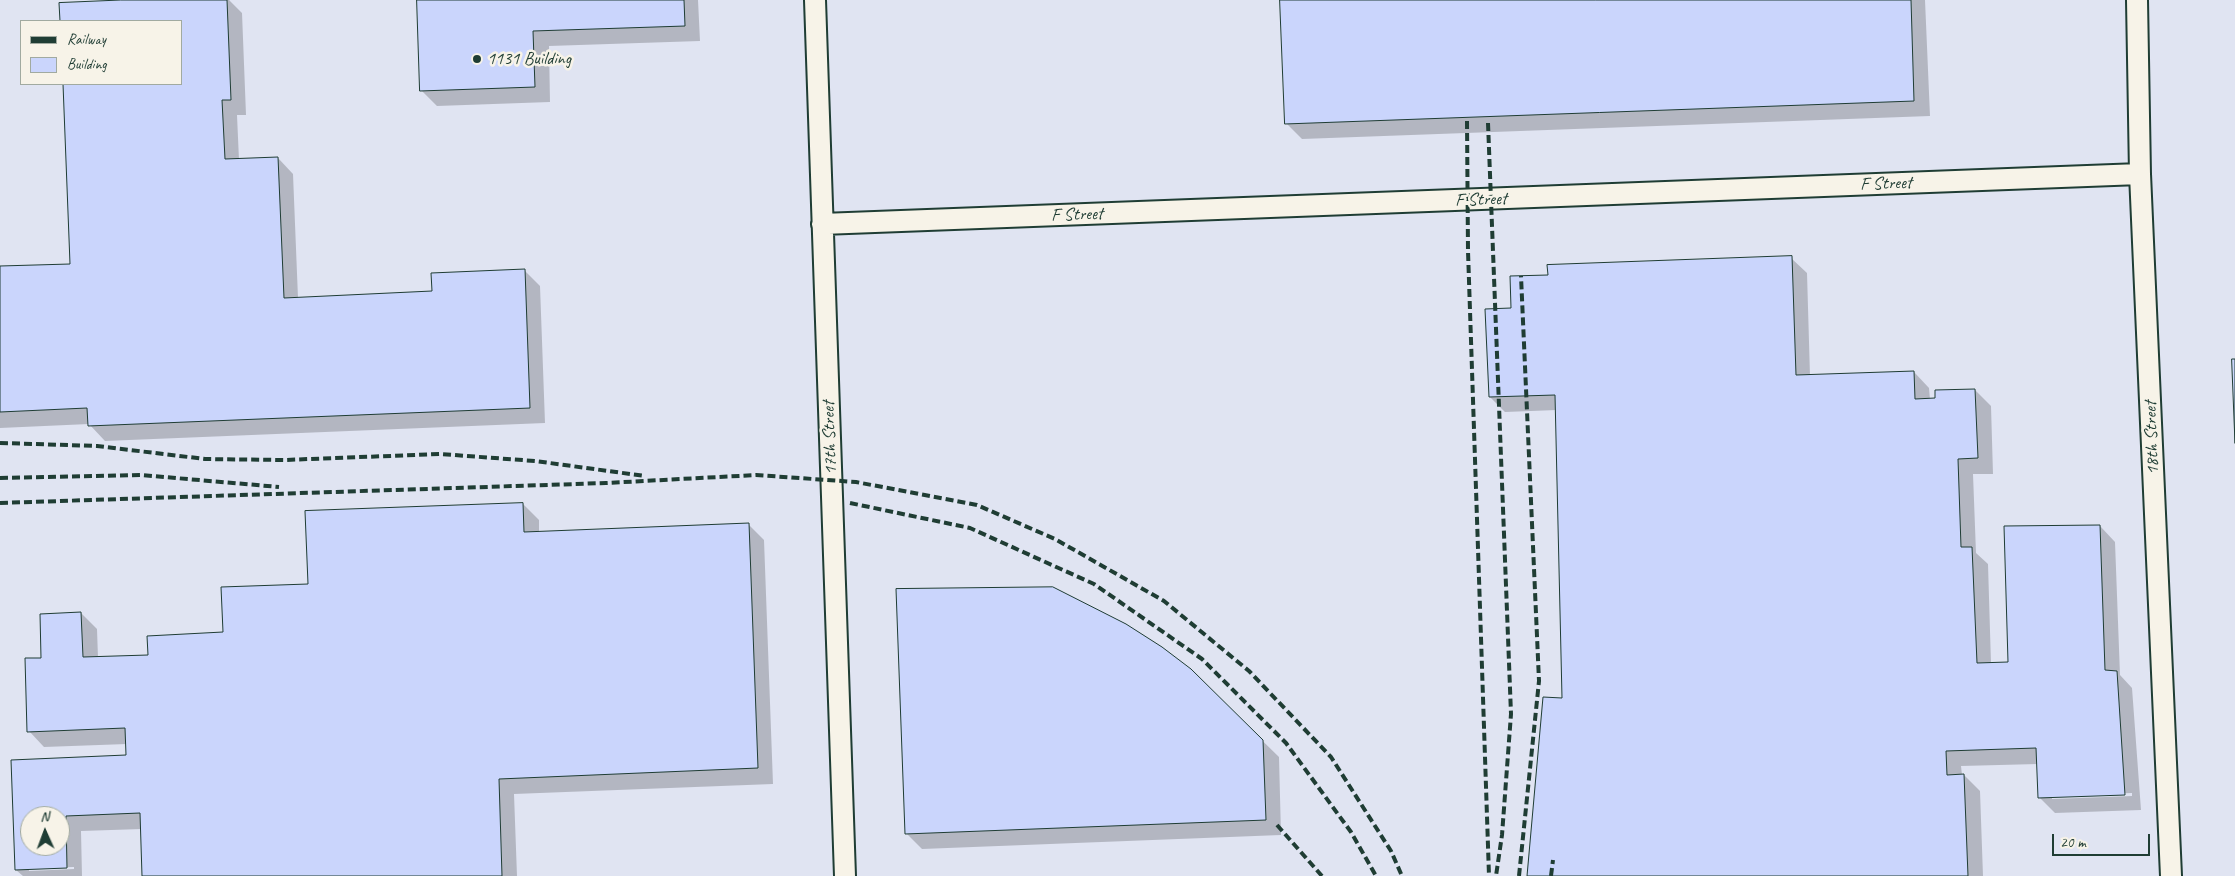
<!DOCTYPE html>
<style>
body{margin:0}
#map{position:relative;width:2235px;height:876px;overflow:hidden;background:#eaeaee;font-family:Caveat,sans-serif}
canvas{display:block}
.legend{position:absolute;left:20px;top:20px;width:162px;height:65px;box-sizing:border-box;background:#f7f3e8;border:1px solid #a1aaa0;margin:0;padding:6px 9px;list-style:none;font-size:15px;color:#1f3d34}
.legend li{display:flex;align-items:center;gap:10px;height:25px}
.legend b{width:25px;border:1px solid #a1aaa0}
.north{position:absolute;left:20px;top:806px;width:50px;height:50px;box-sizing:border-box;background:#f7f3e8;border:1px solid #a1aaa0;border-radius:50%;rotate:358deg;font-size:14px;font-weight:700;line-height:20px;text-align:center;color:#1f3d34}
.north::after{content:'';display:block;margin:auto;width:18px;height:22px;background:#1f3d34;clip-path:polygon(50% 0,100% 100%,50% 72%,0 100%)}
.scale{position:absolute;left:2052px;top:834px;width:98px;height:22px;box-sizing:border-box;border:2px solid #1f3d34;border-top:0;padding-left:6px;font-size:15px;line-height:18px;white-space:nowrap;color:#1f3d34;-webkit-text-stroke:4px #f7f3e8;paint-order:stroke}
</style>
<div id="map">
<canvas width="2235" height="876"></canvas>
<ul class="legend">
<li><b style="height:6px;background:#1f3d34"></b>Railway</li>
<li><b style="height:14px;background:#cad5fc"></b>Building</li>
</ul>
<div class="north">N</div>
<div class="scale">20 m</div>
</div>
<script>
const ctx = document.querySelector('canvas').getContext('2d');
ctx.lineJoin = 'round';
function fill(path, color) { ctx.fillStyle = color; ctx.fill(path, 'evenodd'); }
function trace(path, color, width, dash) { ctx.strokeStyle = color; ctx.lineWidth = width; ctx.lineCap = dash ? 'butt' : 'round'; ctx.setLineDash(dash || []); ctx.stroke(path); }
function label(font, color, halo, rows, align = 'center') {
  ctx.font = font + ' Caveat,sans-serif'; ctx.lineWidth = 5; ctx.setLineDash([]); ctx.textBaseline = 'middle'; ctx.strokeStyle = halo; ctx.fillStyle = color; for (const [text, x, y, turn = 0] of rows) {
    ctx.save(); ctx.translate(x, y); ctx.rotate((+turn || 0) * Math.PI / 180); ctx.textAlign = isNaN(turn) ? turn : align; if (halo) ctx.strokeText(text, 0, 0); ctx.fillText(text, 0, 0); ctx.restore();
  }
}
fill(new Path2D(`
 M0,0h2235v876h-2235zM21,21h160v63h-160zM30,816h30v30h-30z`), '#e0e4f2');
fill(new Path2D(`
 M152,0h77l13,13 4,102h-9l2,45 39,-2 15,16 5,124 135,-6 91,-22 16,16 5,137 -440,18 -16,-17 -89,4v-160l71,-3 -7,-181h117v-63h-120v-17z
 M419,0h279l2,41 -151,5 1,56 -113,4 -15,-15z
 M1281,0h644l5,116 -628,23 -16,-16z
 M1791,258l16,15 3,103 104,-4 15,16 1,12 45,-10 16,16 2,68h-20l3,79 12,11 3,100 18,-1 91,-137 15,16 5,133 12,13 9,122 -86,3 -16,-16 -1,-33 -77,2 1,9h2l16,16 3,85h-455l36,-176 -7,-290 -52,2 -15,-15 22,-88 37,-33zM2132,793v3l-80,3v-3z
 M523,504l16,16v13l209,-9 16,16 9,244 -259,10 3,82h-373l-2,-47 -61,2 1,45h-59l-7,-6 -4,-109 115,-5v-12l-83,3 -15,-16 14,-72 38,-46 16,16 1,29 51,-2 75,-22 85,-49zM30,816h30v30h-30zM74,867v2l-45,2v-3z
 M1190,670l89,87 2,78 -359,14 -16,-16z`), '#0003');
const building = new Path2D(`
 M121,0h106l4,100h-9l3,59 53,-2 6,141 148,-7 -1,-18 94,-4 5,139 -442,18 -1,-18 -87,4v-146l70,-2 -7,-180h118v-63h-121l-1,-18z
 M417,0h267l1,26 -152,5 2,56 -115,4z
 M1280,0h631l3,101 -629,23z
 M1792,256l4,119 118,-4 1,28 20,-1v-8l40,-1 3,69 -20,1 3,88h11l5,116 31,-1 -4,-136 96,-1 5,145 12,1 8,124 -87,3 -2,-50 -90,3 1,24 17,-1 4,102h-441l16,-179 19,1 -7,-303 -66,2 -4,-88 26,-1 -1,-32 38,-1 -1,-10z
 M2232,359h3v84z
 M523,503l1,29 225,-9 9,245 -259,11 3,97h-360l-2,-63 -74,3 1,52 -52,2 -4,-110 115,-5 -1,-27 -98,4 -2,-74h16l-1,-44 41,-2 2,45 65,-2 -1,-19 76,-4 -2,-45 87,-3 -3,-73zM30,816h30v30h-30z
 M1053,587l73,37 36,23 29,22 72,71 3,80 -361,14 -9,-245z`);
fill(building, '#cad5fc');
trace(building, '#1f3d34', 1);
const service = new Path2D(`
 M815,0l30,876
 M2137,0l3,174 31,702
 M822,224l1318,-50`);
trace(service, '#1f3d34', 24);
trace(service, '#f7f3e8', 20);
trace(new Path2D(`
 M1467,121l1,130 21,625
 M1488,123l23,591 -9,121 -6,41
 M0,443l97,3 108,13 79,1 156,-6 95,7 110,15
 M0,478l141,-3 138,12
 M0,503l606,-20 150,-8 100,7 121,23 78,34 109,62 85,70 82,86 60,94 11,25
 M850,503l120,25 124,56 108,75 84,84 65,89 25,44
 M1277,825l45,51
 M1519,876l20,-195 -18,-405
 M1551,876l2,-16`), '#1f3d34', 4, [8, 4]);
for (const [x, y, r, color] of [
 [477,59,5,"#1f3d34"]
]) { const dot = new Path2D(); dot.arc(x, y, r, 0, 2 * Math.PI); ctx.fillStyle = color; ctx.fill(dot); trace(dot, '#f7f3e8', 2); }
label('18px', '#1f3d34', '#f7f3e8', [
 ["1131 Building",487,59]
], 'left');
label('18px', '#1f3d34', '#f7f3e8', [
 ["F Street",1886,184,-2],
 ["F Street",1481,200,-2],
 ["F Street",1077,215,-2],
 ["17th Street",830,438,-92],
 ["18th Street",2152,438,-92]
]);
</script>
